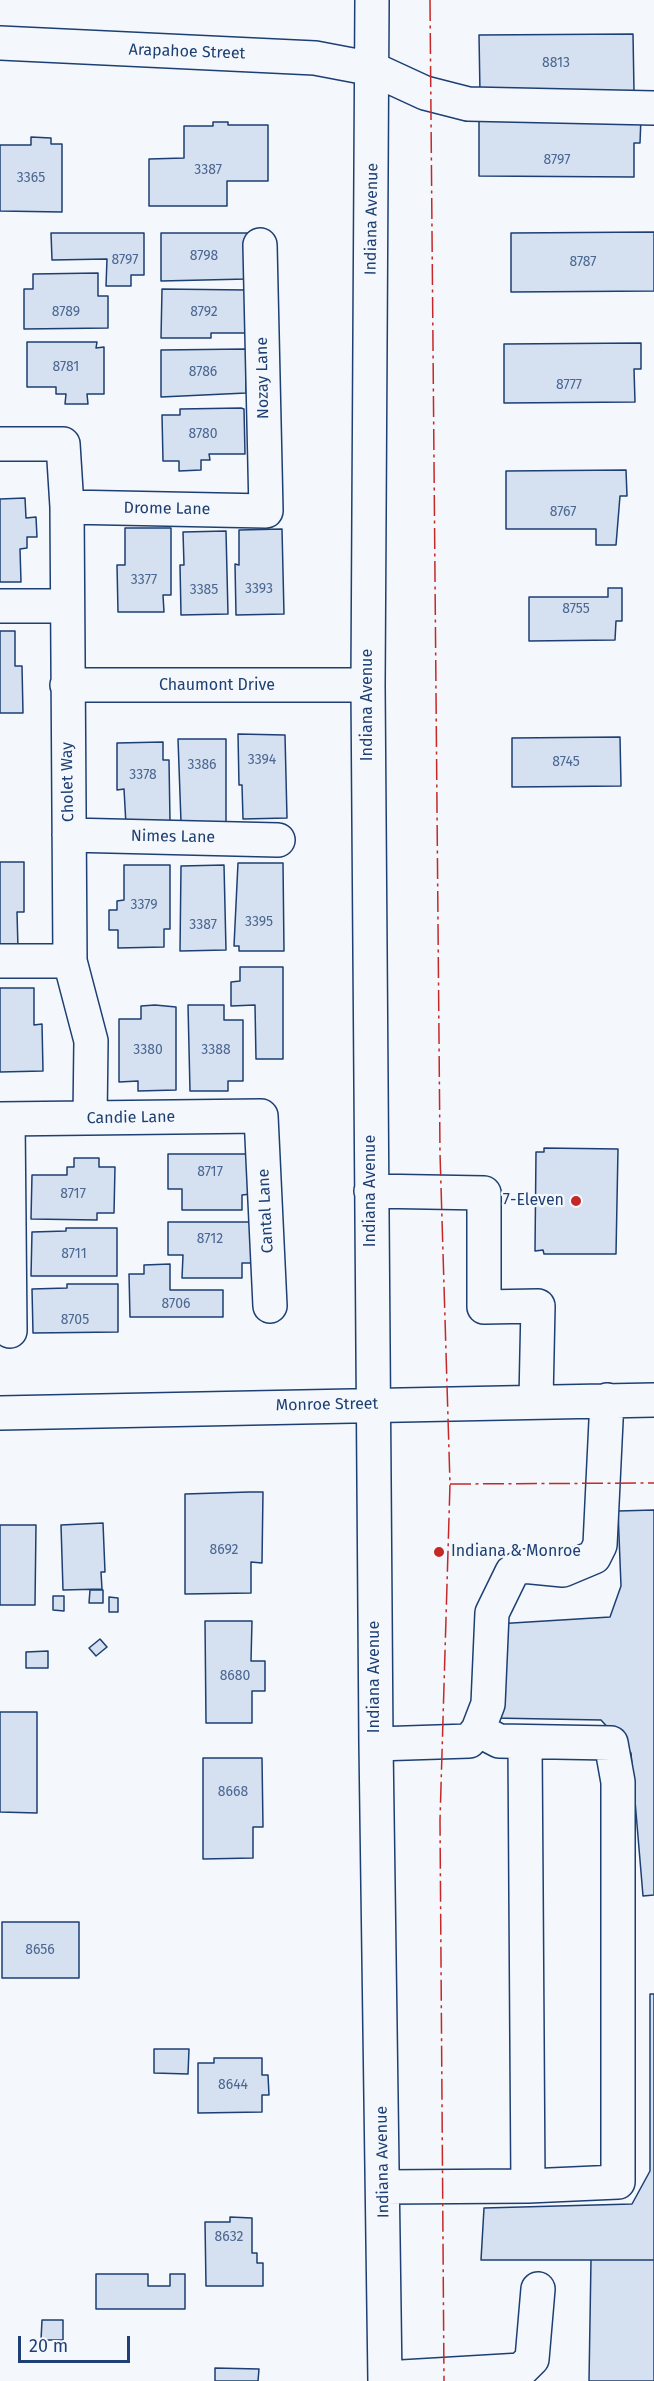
<!DOCTYPE html>
<style>
body{margin:0}
#map{position:relative;width:654px;height:2381px;overflow:hidden;background:#f4f7fb;font-family:"Fira Sans",sans-serif}
canvas{display:block}
.scale{position:absolute;left:18px;top:2336px;width:112px;height:27px;box-sizing:border-box;border:3px solid #1d3f73;border-top:0;padding-left:8px;font-size:18px;line-height:21px;white-space:nowrap;color:#1d3f73;-webkit-text-stroke:4px #f4f7fb;paint-order:stroke}
</style>
<div id="map">
<canvas width="654" height="2381"></canvas>
<div class="scale">20 m</div>
</div>
<script>
const ctx = document.querySelector('canvas').getContext('2d');
ctx.lineJoin = 'round';
function fill(path, color) { ctx.fillStyle = color; ctx.fill(path, 'evenodd'); }
function trace(path, color, width, dash) { ctx.strokeStyle = color; ctx.lineWidth = width; ctx.lineCap = dash ? 'butt' : 'round'; ctx.setLineDash(dash || []); ctx.stroke(path); }
function label(font, color, halo, rows, align = 'center') {
  ctx.font = font + ' "Fira Sans",sans-serif'; ctx.lineWidth = 4.5; ctx.setLineDash([]); ctx.textBaseline = 'middle'; ctx.strokeStyle = halo; ctx.fillStyle = color; for (const [text, x, y, turn = 0] of rows) {
    ctx.save(); ctx.translate(x, y); ctx.rotate((+turn || 0) * Math.PI / 180); ctx.textAlign = isNaN(turn) ? turn : align; if (halo) ctx.strokeText(text, 0, 0); ctx.fillText(text, 0, 0); ctx.restore();
  }
}
const building = new Path2D(`
 M633,34l1,57 -154,2 -1,-58z
 M479,117h162l-1,26h-6v34l-155,-1z
 M213,122h15v3h40v56h-41v25h-78v-47l35,-1v-32h29z
 M31,137l20,1v6h11v68l-62,-1v-66h31z
 M654,232v59l-143,1v-59z
 M51,233h93v42h-13v11h-25l1,-27 -55,1z
 M161,233h86v46l-86,2z
 M98,273v23h10v32l-84,1v-40h9v-15z
 M162,289l84,1 -1,43h-34v5h-50z
 M27,342h70l-1,6 8,-1v47h-17l1,10h-23l1,-10h-10v-7h-29z
 M641,343v26h-7l1,33 -131,1v-59z
 M246,349v44l-85,4v-47z
 M241,408l3,1 1,45h-36l1,6h-9v10l-22,1v-10h-16l-1,-46h18v-6z
 M626,470l1,26h-7l-4,49h-20v-16h-90v-58z
 M25,498l1,20 10,-1 1,20h-10v11l-7,1 1,33h-21v-83z
 M125,528h46v67h-8l1,17h-46l-1,-47h8z
 M282,529l2,85 -48,1 -1,-51 4,1v-35z
 M226,531l2,83 -47,1 -1,-50h4l-1,-33z
 M608,588h14v33h-6l-1,19 -86,1v-44h79z
 M0,631h15v35h7l1,47h-23z
 M238,734l47,1 2,83 -44,1 -1,-34h-3z
 M620,737l1,49 -109,1v-49z
 M178,739h48v86l-45,-3z
 M163,742v18h6l1,61 -44,4 -2,-36 -7,1v-47z
 M0,862h24v50h-7l1,37h-18z
 M238,863h45l1,88h-45v-5h-5z
 M124,865h46v64h-6v18l-46,1v-18h-9v-20h8v-9l7,-1z
 M224,865l2,85 -46,1 1,-85z
 M240,967h43v92h-27l-1,-54 -24,1v-24l9,-1z
 M0,988h34v37l8,-1 1,47 -43,1z
 M155,1005l21,2v83l-38,1v-10l-19,1v-63h22v-13z
 M188,1005h36v15h19v61h-15v10h-38z
 M544,1148l74,1 -2,105h-72l-1,-4 -8,1 1,-99h8z
 M168,1154h84l-1,40 -9,1v15h-60v-21h-14z
 M74,1158h25v9h16l-1,46h-17v7l-66,-1 1,-44h35v-8h7z
 M168,1222h83v41h-9v15h-60l1,-23h-15z
 M66,1228h51v48h-86l1,-44 34,-1z
 M170,1264v26h53v27h-93l-1,-43h15v-9z
 M67,1284h51v48l-85,1 -1,-44 35,-1z
 M249,1492h14l-1,71 -11,-1v31l-66,1v-100z
 M654,1510v385l-11,1 -12,-143 -30,-33 -108,-2 3,-94 114,-7 11,-31 -3,-75z
 M103,1523l2,49h-4l1,17 -39,1 -2,-65z
 M0,1525h36l-1,80h-35z
 M90,1590h13v13h-14z
 M53,1596h11v15l-11,-1z
 M109,1597l9,1v14h-9z
 M205,1621h47l-1,40h14v30h-13v32h-46z
 M100,1639l7,8 -11,9 -7,-8z
 M48,1651v17h-22v-16z
 M0,1712h37v101l-37,-1z
 M203,1758h59l1,69h-10v31l-50,1z
 M2,1922h77v56h-77z
 M650,1994h4v266h-173l3,-52 148,-4 18,-33z
 M154,2049h35l-1,25 -34,-1z
 M214,2058h48v17h6l1,20h-7v17l-64,1v-50h16z
 M230,2217l22,1v35h5v10h6v23h-57l-1,-64h25z
 M591,2260h63v121h-65z
 M96,2274h52v12h22v-12h15v35h-89z
 M42,2320h21v20h-22z
 M215,2368l44,1 -1,12h-43z`);
fill(building, '#d5e0f0');
trace(building, '#1d3f73', 1.5);
const minor = new Path2D(`
 M372,0l-4,685 8,1059 9,637
 M0,43l315,15 58,11 52,24 43,11 186,4
 M0,444h63l4,63 3,454 21,80 -1,77
 M67,507l199,4 -6,-266
 M0,606h67
 M67,685h301
 M69,835l209,5
 M0,961h70
 M0,1119l261,-3 9,190
 M8,1119l2,212
 M371,1191l113,2v114l54,-1 -2,94
 M0,1413l654,-13
 M478,1730l21,11 112,2 7,39v400l-90,4
 M376,1744l93,-3 9,-11 10,-26 4,-91 20,-41 10,-6 41,4 31,-13 6,-12 7,-145
 M384,2187l144,-1 -3,-444
 M385,2378l136,-8 11,-11 6,-70`);
trace(minor, '#1d3f73', 36);
trace(minor, '#f4f7fb', 33);
trace(new Path2D(`
 M430,0l10,1153 10,331 -10,336 4,561
 M450,1484l204,-1`), '#c62828', 1.5, [21, 4.5, 3, 4.5]);
for (const [x, y, r, color] of [
 [576,1201,6,"#c62828"],
 [439,1552,6,"#c62828"]
]) { const dot = new Path2D(); dot.arc(x, y, r, 0, 2 * Math.PI); ctx.fillStyle = color; ctx.fill(dot); trace(dot, '#f4f7fb', 2); }
label('14px', '#4b6792', null, [
 ["8813",556,63],
 ["8797",557,160],
 ["3387",208,170],
 ["3365",31,178],
 ["8798",204,256],
 ["8797",125,260],
 ["8787",583,262],
 ["8789",66,312],
 ["8792",204,312],
 ["8781",66,367],
 ["8786",203,372],
 ["8777",569,385],
 ["8780",203,434],
 ["8767",563,512],
 ["3377",144,580],
 ["3393",259,589],
 ["3385",204,590],
 ["8755",576,609],
 ["3394",262,760],
 ["8745",566,762],
 ["3386",202,765],
 ["3378",143,775],
 ["3379",144,905],
 ["3395",259,922],
 ["3387",203,925],
 ["3380",148,1050],
 ["3388",216,1050],
 ["8717",210,1172],
 ["8717",73,1194],
 ["8712",210,1239],
 ["8711",74,1254],
 ["8706",176,1304],
 ["8705",75,1320],
 ["8692",224,1550],
 ["8680",235,1676],
 ["8668",233,1792],
 ["8656",40,1950],
 ["8644",233,2085],
 ["8632",229,2237]
]);
label('16px', '#1d3f73', '#f4f7fb', [
 ["Arapahoe Street",187,52,2],
 ["Indiana Avenue",372,219,-89],
 ["Nozay Lane",263,378,-91],
 ["Drome Lane",167,509,1],
 ["Chaumont Drive",217,686],
 ["Indiana Avenue",368,705,-90],
 ["Cholet Way",68,782,-91],
 ["Nimes Lane",173,837,1],
 ["Candie Lane",131,1118,-1],
 ["Indiana Avenue",371,1191,-90],
 ["Cantal Lane",266,1211,-93],
 ["Monroe Street",327,1405,-1],
 ["Indiana Avenue",375,1677,-90],
 ["Indiana Avenue",383,2162,-91]
]);
label('16px', '#1d3f73', '#f4f7fb', [
 ["7-Eleven",564,1201],
 ["Indiana & Monroe",451,1552,"left"]
], 'right');
</script>
